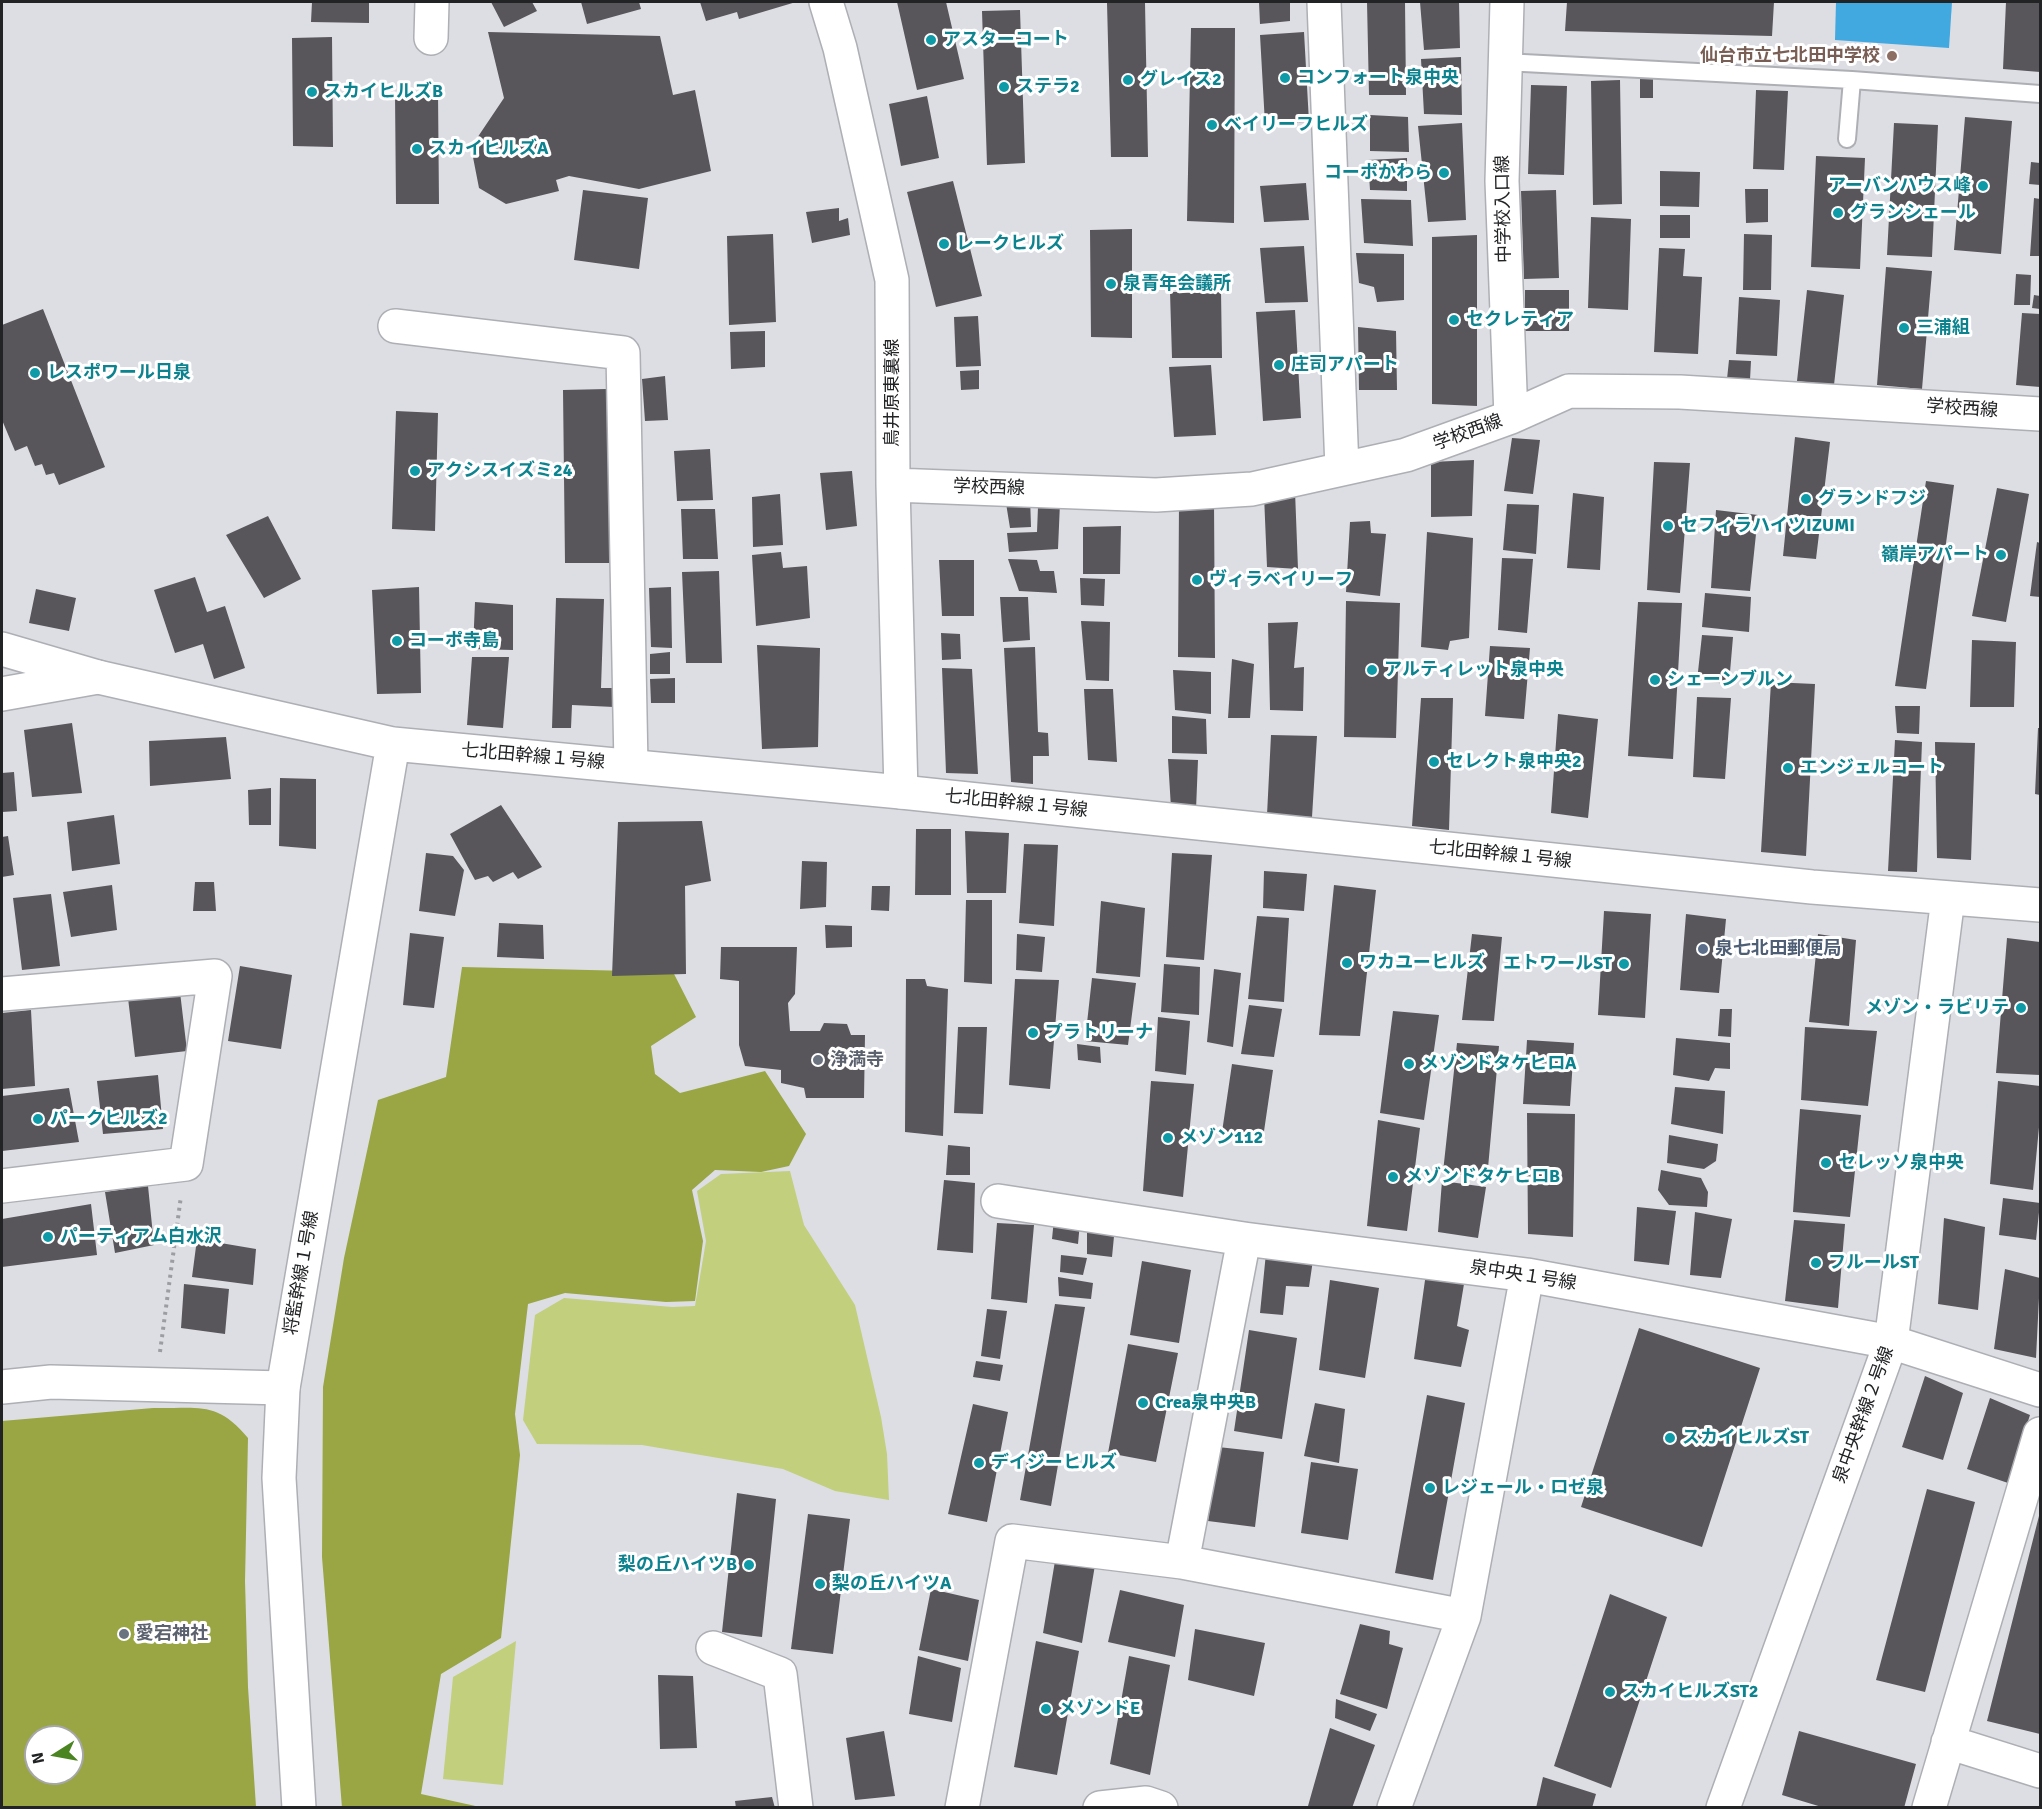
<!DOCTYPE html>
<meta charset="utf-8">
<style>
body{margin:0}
#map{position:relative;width:2042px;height:1809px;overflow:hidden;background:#dcdee4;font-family:Signika,sans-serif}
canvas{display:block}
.frame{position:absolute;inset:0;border:3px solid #222325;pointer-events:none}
.north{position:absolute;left:24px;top:1725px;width:60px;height:60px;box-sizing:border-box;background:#fff;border:2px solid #a7a7a8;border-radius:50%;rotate:259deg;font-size:16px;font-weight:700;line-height:24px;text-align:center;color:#222325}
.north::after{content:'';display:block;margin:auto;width:21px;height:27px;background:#4b8521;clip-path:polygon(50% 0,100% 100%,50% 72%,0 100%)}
</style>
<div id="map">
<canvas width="2042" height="1809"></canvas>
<div class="frame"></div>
<div class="north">N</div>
</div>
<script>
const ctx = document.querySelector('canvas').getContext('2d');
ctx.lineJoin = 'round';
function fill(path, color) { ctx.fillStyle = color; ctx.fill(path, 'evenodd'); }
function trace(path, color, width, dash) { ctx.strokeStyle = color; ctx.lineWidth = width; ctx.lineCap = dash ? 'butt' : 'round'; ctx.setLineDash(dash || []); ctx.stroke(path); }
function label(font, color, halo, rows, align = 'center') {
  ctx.font = font + ' Signika,"Noto Sans JP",sans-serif'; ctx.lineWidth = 6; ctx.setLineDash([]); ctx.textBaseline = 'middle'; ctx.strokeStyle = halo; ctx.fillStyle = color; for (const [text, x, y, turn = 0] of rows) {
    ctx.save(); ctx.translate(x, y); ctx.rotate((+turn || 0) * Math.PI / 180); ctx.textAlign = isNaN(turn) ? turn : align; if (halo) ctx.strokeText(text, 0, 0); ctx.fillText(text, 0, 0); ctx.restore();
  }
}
fill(new Path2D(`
 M790,1171l14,54 51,80 26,112 6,37 2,46 -54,-9 -52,-22 -141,-24 -105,-1 -14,-24 12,-105 29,-17 108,9 23,-1 11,-65 -9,-50 24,-17z
 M516,1641l-13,144 -60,-6 10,-102z`), '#c2cf7c');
fill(new Path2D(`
 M462,967l211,5 23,45 -45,29 4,28 25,19 85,-22 41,63 -17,32 -28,6 -46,-2 -23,20 11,51 -8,60 -29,1 -101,-9 -37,11 -13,110 5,41 -19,183 -60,36 -20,120 59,13 -138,1 -20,-251 1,-170 21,-129 34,-158 68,-23z
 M153,1408c44,1 64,-8 95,30l-3,143 3,106 8,120h-254v-386zM36,1737h36v36h-36z`), '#99a643');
fill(new Path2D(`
 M1836,2h116l-3,46 -114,-8z`), '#41a8e0');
fill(new Path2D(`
 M312,2h57v21l-58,-1z
 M491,2h41l5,9 -33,16z
 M581,2h58l2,7 -54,15z
 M700,2h96l-57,17 -2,-7 -31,9z
 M897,2h49l18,77 -47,11z
 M1259,2h31v19l-30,3z
 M1367,2h38l1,93h-37z
 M1420,2h39l1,46 -36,2z
 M1567,2h207l-2,34 -207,-5z
 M2006,2h34v70l-37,-3z
 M1107,3h38l3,154h-37z
 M1020,10l5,153 -38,2 -5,-154z
 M1191,28h44l-1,195 -47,-2z
 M488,32l172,4 13,59 22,-5 16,81 -72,18 -70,-13 -13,4 3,11 -53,13 -27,-16 -8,-41 33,-49z
 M1304,32l5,90 -44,2 -5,-89z
 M332,37l1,110 -40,-1 -1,-108z
 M1461,57l1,58 -38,-1 -3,-55z
 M1640,76h13v22h-13z
 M1620,80l2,124 -29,1 -2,-124z
 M1531,85l36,1 -3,89 -36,-1z
 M1756,90l32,1 -4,79 -31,-1z
 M438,92l1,112h-43l-1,-110z
 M927,96l12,62 -38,8 -12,-62z
 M1370,115l38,2 1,35 -39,-1z
 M1965,117l47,4 -11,133 -47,-4z
 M1462,123l4,97 -38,2 -10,-96z
 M1894,123l44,2 -6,132 -45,-2z
 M1816,156l49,2 -5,111 -49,-2z
 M1407,158v33l-37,-1 -2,-30z
 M2031,162l9,1v22l-11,-1z
 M1660,171l40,1 -1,35 -39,-1z
 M953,181l29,115 -46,11 -29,-115z
 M1306,183l3,37 -45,2 -4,-36z
 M1745,189h23v33l-22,1z
 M583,190l65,8 -9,71 -65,-9z
 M1556,190l3,88 -35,1 -3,-88z
 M2034,198l6,1v57h-10z
 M1361,199l50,1 2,46 -49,-3z
 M839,208v13l9,-3 2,17 -38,8 -6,-31z
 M1660,215h30v23h-30z
 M1591,217l40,2 -3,91 -40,-2z
 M1132,229v109l-41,-1 -1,-107z
 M773,234l3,88 -47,3 -2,-89z
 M1744,234l28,1 -1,55h-28z
 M1477,235v171l-45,-2v-167z
 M1304,246l4,56 -43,1 -5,-55z
 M1659,248l26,1 -2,27 19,1 -4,77 -44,-2z
 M1356,253l48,1v46l-27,2 -3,-15 -15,-4z
 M1886,267l46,4 -10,118 -45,-4z
 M2016,274l15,1 -1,30h-16z
 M1525,290h44v41h-44z
 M1807,290l37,5 -10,90 -37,-4z
 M1221,291l1,67h-50l-2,-66z
 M2034,295l6,1v13l-8,-1z
 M1739,297l41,3 -3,56 -41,-2z
 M43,309l62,158 -46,18 -5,-12 -8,2 -4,-11 -7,2 -8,-20 -12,5 -13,-31v-95z
 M1295,310l6,108 -38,3 -7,-109z
 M2022,313l18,1v73l-24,-2z
 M978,316l3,50 -25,1 -2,-50z
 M1358,327l38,4 1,59h-38z
 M765,331v36l-34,2 -1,-37z
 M1729,360l22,1 -1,19 -23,-1z
 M1211,365l5,70 -42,2 -5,-70z
 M979,370v19l-18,1 -1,-19z
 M665,376l3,44 -23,1 -3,-42z
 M607,389l3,174h-45l-2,-173z
 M396,411l42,2 -3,118 -43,-2z
 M1795,437l35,5 -14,117 -33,-3z
 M1512,438l28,2 -7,54 -29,-3z
 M710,449l3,51 -36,1 -3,-50z
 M1474,460l-2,56 -41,1v-55z
 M1654,462l36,1 -10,130 -33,-3z
 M852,471l5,55 -31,4 -6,-57z
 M1926,481l28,4 -28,204 -31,-3z
 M1997,488l32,6 -23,128 -34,-6z
 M1295,491l3,78 -31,-2 -3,-72z
 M1573,493l31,4 -4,73 -33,-2z
 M780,494l3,51 -30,2 -1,-50z
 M1030,496l1,31 -21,1 -5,-31z
 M1214,502l1,156 -37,-1 1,-154z
 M1060,503l-2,46 -49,3 -2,-19 30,-1 1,-25z
 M1507,504l32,1 -3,49 -33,-4z
 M681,509h34l3,50h-35z
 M1716,510l42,5 -8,76 -39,-3z
 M268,516l33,63 -37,19 -38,-63z
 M1370,521l1,12 15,1 -6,62 -34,-4 4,-70z
 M1121,526l-1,48h-37v-47z
 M1427,532l46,6 -4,100 -19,3 -2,9 -27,-3z
 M2037,542l3,1v54l-10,-1z
 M781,552l2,16 24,-2 3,52 -54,8 -4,-71z
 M1502,558l31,1 -6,74 -29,-3z
 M1008,559l29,1 3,11h14l3,22 -38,-2z
 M939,560h35v56h-32z
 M719,571l3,92h-36l-4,-91z
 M195,577l12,35 18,-6 20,62 -31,11 -11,-35 -28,9 -21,-63z
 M1080,578l25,1 -1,27 -23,-1z
 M419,587l2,106 -44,1 -5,-104z
 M671,587l1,61 -21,-1 -2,-59z
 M36,589l40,9 -7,33 -40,-8z
 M1705,593l46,4 -2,35 -47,-5z
 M1000,597h28l2,43 -27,2z
 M556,598l48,1 -3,89h14l-1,19 -42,-2 -1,23h-19z
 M1346,601l54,2 -4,135 -52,-1z
 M475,602l38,3v45l-40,-1z
 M1638,602l44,1 -9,156 -45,-3z
 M1081,621l29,1 -1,59 -23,-1z
 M1298,622l-4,46 10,-1 -1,44 -33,-1 -2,-87z
 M941,633l19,1 1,25 -19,1z
 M1702,635l31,2 -4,47 -32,-3z
 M1972,640l44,2 -2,65h-44z
 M757,645l63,3 -2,99 -56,2z
 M1490,646l40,2 -6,71 -39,-3z
 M1035,647l3,85 10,1 1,23h-16v28l-22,-2 -7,-134z
 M670,652v22h-20v-20z
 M472,657h37l-6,71 -36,-3z
 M1232,659l22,5 -4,54h-22z
 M942,668l30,1 6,105 -32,-1z
 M1173,670l38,2v42l-36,-4z
 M675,678v25h-24l-1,-24z
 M1771,682l44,2 -9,172 -45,-4z
 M1084,689h29l4,73 -29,-2z
 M1697,697l34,1 -6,81 -32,-2z
 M1421,698h32l-4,132 -37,-4z
 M1895,706h25l-1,28 -22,-1z
 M1558,714l40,5 -10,99 -37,-5z
 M1172,716l34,3 1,35 -35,-1z
 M72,723l10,70 -50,4 -8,-67z
 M2038,728h2v67l-5,-1z
 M1271,735l46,1 -5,81 -45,-2z
 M226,737l5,42 -81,7 -1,-45z
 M1895,740l27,2 -5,130 -29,-1z
 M1935,742l40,1 -4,117 -34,-2z
 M1168,759l30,1 -2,50 -25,-2z
 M14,772l3,39 -15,1v-39z
 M280,778l36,1v70l-37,-3z
 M271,788v37h-22l-1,-35z
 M501,805l41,62 -24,12 -5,-7 -20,10 -5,-6 -13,4 -25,-46z
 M114,815l6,49 -48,7 -5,-49z
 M702,821l9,60 -26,5 1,88 -74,2 6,-154z
 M916,829h35v66h-36z
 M965,831l44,2 -3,60h-39z
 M8,836l6,39 -12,2v-40z
 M1024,844l34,1 -4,81 -35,-3z
 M426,853l27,3 11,14 -9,46 -36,-5z
 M1172,853l40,2 -8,105 -38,-3z
 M802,861l25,1 -1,45 -26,2z
 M1264,871l43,3 -3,37 -41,-3z
 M195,882h19l2,29h-23z
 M112,885l5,45 -46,7 -8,-45z
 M1334,885l42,5 -16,146 -41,-1z
 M872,886h18l-1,25 -18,-1z
 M51,894l9,72 -38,4 -9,-72z
 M966,900h26v84l-28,-2z
 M1101,901l44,7 -5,69 -44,-4z
 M1604,911l47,3 -6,104 -47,-3z
 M1686,914l40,5 -7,74 -39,-3z
 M1257,916l32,2 -5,84 -36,-3z
 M499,923l44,2 1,34 -47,-2z
 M825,925l27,1v21l-26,1z
 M410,933l34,4 -10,71 -31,-3z
 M1017,934l28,3 -3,35 -26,-2z
 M1472,934l30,3 -8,84 -32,-1z
 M1818,934l38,6 -7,86 -40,-4z
 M2007,938l33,4v133l-44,-2z
 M721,947h76l-2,47 -7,9 2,28h30l4,-8 23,1 4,11h14l-1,63h-58l-2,-10 -23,-5v-13l-36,-4 -6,-21v-64l-19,-2z
 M1164,964l36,3 -1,48 -38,-3z
 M240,966l52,9 -11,74 -53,-8z
 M1214,969l27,4 -8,74 -26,-5z
 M1092,978l44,5 -8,62 -43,-4z
 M906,979h19l2,7 21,3 -5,147 -38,-4z
 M1015,979l44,1 -9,109 -41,-4z
 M180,992l7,59 -52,6 -7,-59z
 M1249,1005l33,4 -8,48 -33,-3z
 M1720,1009h12l-1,28 -13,-1z
 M31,1010l4,76 -33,3v-76z
 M1393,1011l46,4 -15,105 -44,-7z
 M1158,1017l32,4 -4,54 -31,-4z
 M958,1027h29l-4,87 -29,-1z
 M1805,1027l72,4 -9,75 -67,-6z
 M1676,1038l54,5v26l-15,-1 -6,13 -36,-6z
 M1527,1040l47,3 -4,63 -47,-2z
 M1457,1043l42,3 -12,133 -44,-7z
 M1077,1044l23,3 1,16 -23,-3z
 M1232,1064l41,6 -10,68 -41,-6z
 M158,1075l5,54 -60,5 -6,-53z
 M1151,1081l43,3 -11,113 -40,-6z
 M1998,1081l42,5v31l-7,73 -43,-6z
 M1675,1087l50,4 -2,43 -52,-10z
 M69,1088l10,54 -77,9v-55z
 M1800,1109l61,6 -11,102 -57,-5z
 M1527,1113l48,1 -2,123 -45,-3z
 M1378,1120l42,8 -13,103 -40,-5z
 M1669,1135l49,9 -2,17 -12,8 -37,-6z
 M948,1145l22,2v28h-24z
 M1661,1170l40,8 7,14 -1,15 -38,-2 -11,-15z
 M944,1180l31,3 -2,70 -36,-3z
 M1442,1181l44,6 -8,51 -40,-6z
 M148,1186l6,59 -39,8 -10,-61z
 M2003,1198l37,5 -4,37 -37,-5z
 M91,1204l6,51 -95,12v-48z
 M1637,1207l39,4 -7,54 -35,-4z
 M1695,1212l37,7 -11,59 -31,-3z
 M1944,1218l41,9 -7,83 -40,-6z
 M1054,1219l26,3 -2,22 -26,-5z
 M1794,1220l51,4 -7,84 -53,-7z
 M997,1223l37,2 -7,78 -36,-4z
 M1087,1224l28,2 -3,31 -25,-3z
 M197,1239l59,10 -3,36 -61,-8z
 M1266,1253l47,7 -4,27 -23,-1 -3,29 -23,-2z
 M1061,1255l26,3 -4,17 -23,-3z
 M1142,1261l49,9 -12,73 -49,-8z
 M2005,1269l35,9 -4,80 -42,-9z
 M1426,1273l39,5 -8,48 12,4 -8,37 -47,-8z
 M1058,1277l35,6 -2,16 -32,-3z
 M1330,1280l49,8 -14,90 -46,-8z
 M184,1284l45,5 -4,45 -44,-6z
 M1055,1304l30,3 -34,199 -31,-6z
 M987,1309l20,2 -7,48 -19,-3z
 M1639,1328l121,40 -58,179 -121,-40z
 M1249,1330l48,8 -15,101 -48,-8z
 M1128,1344l50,9 -22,109 -48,-9z
 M976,1361l27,4 -3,16 -27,-4z
 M1925,1376l38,17 -20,67 -41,-13z
 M1427,1395l38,8 -32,177 -38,-7z
 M1990,1398l40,17 -22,68 -41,-14z
 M1315,1403l30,6 -6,54 -35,-7z
 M973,1404l35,8 -21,110 -39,-8z
 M1218,1447l46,5 -9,75 -47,-6z
 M1311,1462l47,7 -10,71 -47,-7z
 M1927,1489l48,13 -50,190 -49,-12z
 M737,1493l39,6 -14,138 -40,-5z
 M2040,1512v222l-53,-13z
 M808,1514l42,5 -17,135 -42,-5z
 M1055,1561l40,4 -13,78 -39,-10z
 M931,1589l48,11 -11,61 -49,-11z
 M1120,1590l64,15 -9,52 -67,-15z
 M1610,1594l57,23 -56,171 -57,-22z
 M1360,1624l30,7 -1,13 14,4 -16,61 -47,-15z
 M1195,1629l70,14 -11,53 -66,-16z
 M1036,1641l43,10 -22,124 -43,-8z
 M918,1656l43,12 -9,54 -43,-8z
 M1129,1656l41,9 -20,110 -40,-11z
 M658,1675l35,1 4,72 -37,1z
 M1336,1699l41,15 -7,17 -35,-13z
 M1330,1728l45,17 -23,63 -44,-2z
 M884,1731l11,65 -40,4 -9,-62z
 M1799,1731l117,33 -12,44h-79l-43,-13z
 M1543,1777l53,17 -4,14h-56z
 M772,1797l3,11h-39l-1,-7z`), '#58565b');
const service = new Path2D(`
 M1504,62l348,18 -5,59
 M1852,80l188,14`);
const minor = new Path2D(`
 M826,2l14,46 52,232 1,205 8,307
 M1324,2l18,467
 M1507,2l-5,179 9,236
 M431,38l1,-36
 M395,326l228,27 8,413
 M893,485l263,10 96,-6 154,-34 105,-38 58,-26 111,1 360,22
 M2,694l96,-17
 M2,994l213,-18 -29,188 -184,22
 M998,1201l246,38 283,36 364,67 149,48
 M2,1387l49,-5 232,6
 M1182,1562l62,-323
 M1464,1616l63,-341
 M713,1648l67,26 16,134
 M1948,1742l92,29
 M962,1808l50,-267 170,21 282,54 -70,192
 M1929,1808l111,-374`);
const tertiary = new Path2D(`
 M2,649l96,28 295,67 508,48 911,95 228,18
 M299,1808l-20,-330 4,-90 110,-644
 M1100,1808l46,-5 15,5
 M1723,1808l168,-466 57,-444`);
trace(service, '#adafb4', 20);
trace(minor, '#adafb4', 36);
trace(tertiary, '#adafb4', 36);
trace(new Path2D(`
 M160,1352l21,-156`), '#9c9da2', 4, [3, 4.5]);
trace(service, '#fff', 16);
trace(minor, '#fff', 33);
trace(tertiary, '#fff', 33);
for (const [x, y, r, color] of [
 [931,40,6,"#0f9aa8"],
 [1892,56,6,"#8d6e63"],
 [1285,78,6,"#0f9aa8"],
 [1128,80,6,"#0f9aa8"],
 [1004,87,6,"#0f9aa8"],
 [312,92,6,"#0f9aa8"],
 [1212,125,6,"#0f9aa8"],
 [417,149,6,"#0f9aa8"],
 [1444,173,6,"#0f9aa8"],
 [1983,186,6,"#0f9aa8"],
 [1838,213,6,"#0f9aa8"],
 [944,244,6,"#0f9aa8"],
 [1111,284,6,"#0f9aa8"],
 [1454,320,6,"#0f9aa8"],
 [1904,328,6,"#0f9aa8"],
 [1279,365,6,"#0f9aa8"],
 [35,373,6,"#0f9aa8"],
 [415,471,6,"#0f9aa8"],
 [1806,499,6,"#0f9aa8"],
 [1668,526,6,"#0f9aa8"],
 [2001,555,6,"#0f9aa8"],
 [1197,580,6,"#0f9aa8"],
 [397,641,6,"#0f9aa8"],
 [1372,670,6,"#0f9aa8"],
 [1655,680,6,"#0f9aa8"],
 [1434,762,6,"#0f9aa8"],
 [1788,768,6,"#0f9aa8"],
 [1703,949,6,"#5c6f8a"],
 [1347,963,6,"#0f9aa8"],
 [1624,964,6,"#0f9aa8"],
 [2021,1008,6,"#0f9aa8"],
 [1033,1033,6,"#0f9aa8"],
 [818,1060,6,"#6b7280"],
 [1409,1064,6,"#0f9aa8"],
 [38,1119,6,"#0f9aa8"],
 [1168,1138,6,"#0f9aa8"],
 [1826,1163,6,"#0f9aa8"],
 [1393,1177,6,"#0f9aa8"],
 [48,1237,6,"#0f9aa8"],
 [1816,1263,6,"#0f9aa8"],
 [1143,1403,6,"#0f9aa8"],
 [1670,1438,6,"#0f9aa8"],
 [979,1463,6,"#0f9aa8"],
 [1430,1488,6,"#0f9aa8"],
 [749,1565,6,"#0f9aa8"],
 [820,1584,6,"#0f9aa8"],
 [124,1634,6,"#6b7280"],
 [1610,1692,6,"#0f9aa8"],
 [1046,1709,6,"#0f9aa8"]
]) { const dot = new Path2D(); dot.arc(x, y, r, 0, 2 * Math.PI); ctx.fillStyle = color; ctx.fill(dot); trace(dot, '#fff', 2); }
label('bold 18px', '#0d838f', '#fff', [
 ["アスターコート",943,40],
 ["コンフォート泉中央",1297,78],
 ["グレイス2",1140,80],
 ["ステラ2",1016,87],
 ["スカイヒルズB",324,92],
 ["ベイリーフヒルズ",1224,125],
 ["スカイヒルズA",429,149],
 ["コーポかわら",1432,173,"right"],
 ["アーバンハウス峰",1971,186,"right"],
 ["グランシェール",1850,213],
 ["レークヒルズ",956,244],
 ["泉青年会議所",1123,284],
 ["セクレティア",1466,320],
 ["三浦組",1916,328],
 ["庄司アパート",1291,365],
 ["レスポワール日泉",47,373],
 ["アクシスイズミ24",427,471],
 ["グランドフジ",1818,499],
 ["セフィラハイツIZUMI",1680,526],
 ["嶺岸アパート",1989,555,"right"],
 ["ヴィラベイリーフ",1209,580],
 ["コーポ寺島",409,641],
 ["アルティレット泉中央",1384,670],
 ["シェーンブルン",1667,680],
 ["セレクト泉中央2",1446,762],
 ["エンジェルコート",1800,768],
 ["ワカユーヒルズ",1359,963],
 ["エトワールST",1612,964,"right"],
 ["メゾン・ラビリテ",2009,1008,"right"],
 ["プラトリーナ",1045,1033],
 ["メゾンドタケヒロA",1421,1064],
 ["パークヒルズ2",50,1119],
 ["メゾン112",1180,1138],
 ["セレッソ泉中央",1838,1163],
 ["メゾンドタケヒロB",1405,1177],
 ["パーティアム白水沢",60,1237],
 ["フルールST",1828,1263],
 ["Crea泉中央B",1155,1403],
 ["スカイヒルズST",1682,1438],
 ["デイジーヒルズ",991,1463],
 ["レジェール・ロゼ泉",1442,1488],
 ["梨の丘ハイツB",737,1565,"right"],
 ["梨の丘ハイツA",832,1584],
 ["スカイヒルズST2",1622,1692],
 ["メゾンドE",1058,1709]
], 'left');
label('bold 18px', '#785e54', '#fff', [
 ["仙台市立七北田中学校",1880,56]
], 'right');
label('18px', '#222325', '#fff', [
 ["中学校入口線",1504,209,-91],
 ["鳥井原東裏線",893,393,-90],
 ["学校西線",1962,409,4],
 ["学校西線",1468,433,-20],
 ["学校西線",989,488,2],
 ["七北田幹線１号線",533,757,5],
 ["七北田幹線１号線",1016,804,6],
 ["七北田幹線１号線",1500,855,6],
 ["将監幹線１号線",302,1273,-80],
 ["泉中央１号線",1523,1276,9],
 ["泉中央幹線２号線",1864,1415,-70]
]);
label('bold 18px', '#4e5e75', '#fff', [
 ["泉七北田郵便局",1715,949]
], 'left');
label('bold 18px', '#5b616d', '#fff', [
 ["浄満寺",830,1060],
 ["愛宕神社",136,1634]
], 'left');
</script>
